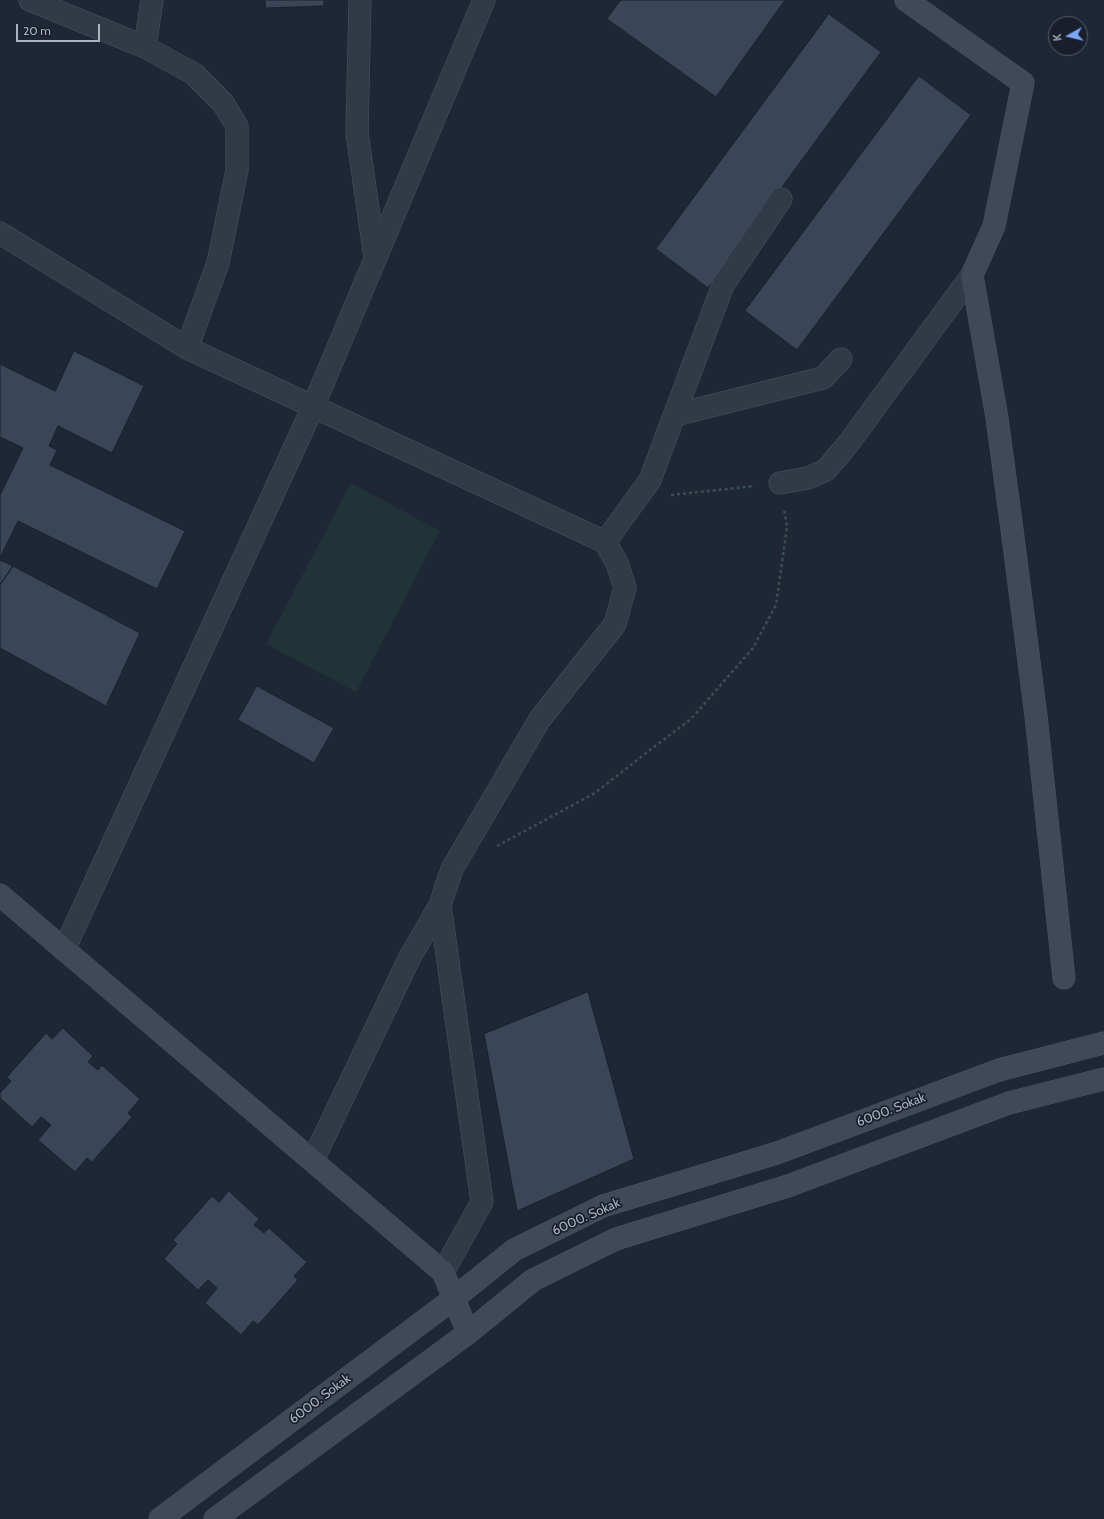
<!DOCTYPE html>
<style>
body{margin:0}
#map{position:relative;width:1104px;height:1519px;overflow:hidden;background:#1f2736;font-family:Cabin,sans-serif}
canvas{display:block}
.north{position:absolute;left:1048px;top:16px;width:40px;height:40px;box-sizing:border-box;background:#181f2b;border:1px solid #535b68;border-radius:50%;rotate:262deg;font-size:11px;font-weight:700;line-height:16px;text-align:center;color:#acb4c4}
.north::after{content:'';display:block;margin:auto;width:14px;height:18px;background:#7aa5fa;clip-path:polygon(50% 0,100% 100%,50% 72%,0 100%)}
.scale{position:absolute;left:16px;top:24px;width:84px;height:18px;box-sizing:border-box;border:2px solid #acb4c4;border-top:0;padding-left:5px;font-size:12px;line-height:14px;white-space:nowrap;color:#acb4c4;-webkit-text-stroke:3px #181f2b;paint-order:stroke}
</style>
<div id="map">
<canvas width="1104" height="1519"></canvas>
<div class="north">K</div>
<div class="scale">20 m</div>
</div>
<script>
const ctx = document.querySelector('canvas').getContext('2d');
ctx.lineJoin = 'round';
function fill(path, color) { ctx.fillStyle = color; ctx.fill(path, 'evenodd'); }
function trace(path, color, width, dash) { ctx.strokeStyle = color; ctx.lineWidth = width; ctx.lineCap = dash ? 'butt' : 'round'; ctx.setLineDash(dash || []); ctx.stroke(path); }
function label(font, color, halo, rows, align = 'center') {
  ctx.font = font + ' Cabin,sans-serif'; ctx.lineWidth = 3.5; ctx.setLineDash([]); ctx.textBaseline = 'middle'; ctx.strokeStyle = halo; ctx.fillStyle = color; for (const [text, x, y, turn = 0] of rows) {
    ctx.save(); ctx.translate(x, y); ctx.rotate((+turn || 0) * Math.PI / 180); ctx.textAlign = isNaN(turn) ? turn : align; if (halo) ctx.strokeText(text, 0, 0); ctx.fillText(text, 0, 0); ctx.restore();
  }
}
fill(new Path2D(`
 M351,483l89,48 -84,161 -90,-48z`), '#203337');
const building = new Path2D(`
 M265,0h59v6l-58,2z
 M621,0h164l-69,97 -109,-78z
 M829,14l52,38 -173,236 -52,-39z
 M919,76l52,39 -174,235 -52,-39z
 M74,351l70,35 -32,67 -54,-27 -9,20 8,4 -7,15 135,66 -28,58 -139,-68 -18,37v-63l23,-47 -23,-11v-73l55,27z
 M0,560l13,6 -13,19z
 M13,566l127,67 -34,73 -106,-58v-63z
 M257,686l77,42 -20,35 -76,-43z
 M588,992l46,167 -117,52 -33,-177z
 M63,1028l30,28 -5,6 10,8 4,-5 38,34 -12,14 4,4 -40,45 -5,-4 -12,14 -37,-32 13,-15 -10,-8 -9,10 -32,-29v-5l11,-12 -4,-4 39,-44 6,6z
 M229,1191l30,28 -5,6 10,8 5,-5 38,34 -13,14 4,4 -40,45 -5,-4 -12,14 -36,-32 12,-15 -9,-8 -10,10 -34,-31 13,-15 -4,-4 39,-44 7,6z`);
fill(building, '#3a4557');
trace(building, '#1a202d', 1);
const street = new Path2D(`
 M30,0l115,47 49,27 29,29 14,23v44l-19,93 -31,85
 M360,0l-3,133 18,124
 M145,47l7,-47
 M0,233l187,115 418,194 12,21 8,25 -10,36 -75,95 -88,150 -12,36 -31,54 -96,201
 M675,415l148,-37 18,-19
 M780,483l28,-5 18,-8 22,-26 124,-169
 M605,542l45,-62 73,-195 58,-86
 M440,905l42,297 -39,70
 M64,950l249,-543 171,-407`);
const secondary = new Path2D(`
 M906,0l117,83 -29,143 -22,49 25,143 16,119 23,179 28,262
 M0,895l443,377 25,61
 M160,1519l293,-220 61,-49 89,-44 174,-53 222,-83 105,-27
 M215,1519l253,-186 65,-53 83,-41 172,-53 221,-83 95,-24`);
trace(street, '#4d5462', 23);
trace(secondary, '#4d5462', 23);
trace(new Path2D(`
 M671,495l84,-9
 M497,846l98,-53 51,-40 45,-34 62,-71 23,-43 11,-78 -3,-18`), '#3b4f52', 2.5, [3, 3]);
trace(street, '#323947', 22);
trace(secondary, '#40485a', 22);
label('13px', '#acb4c4', '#181f2b', [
 ["6000. Sokak",891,1110,-21],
 ["6000. Sokak",586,1217,-24],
 ["6000. Sokak",320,1399,-37]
]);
</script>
